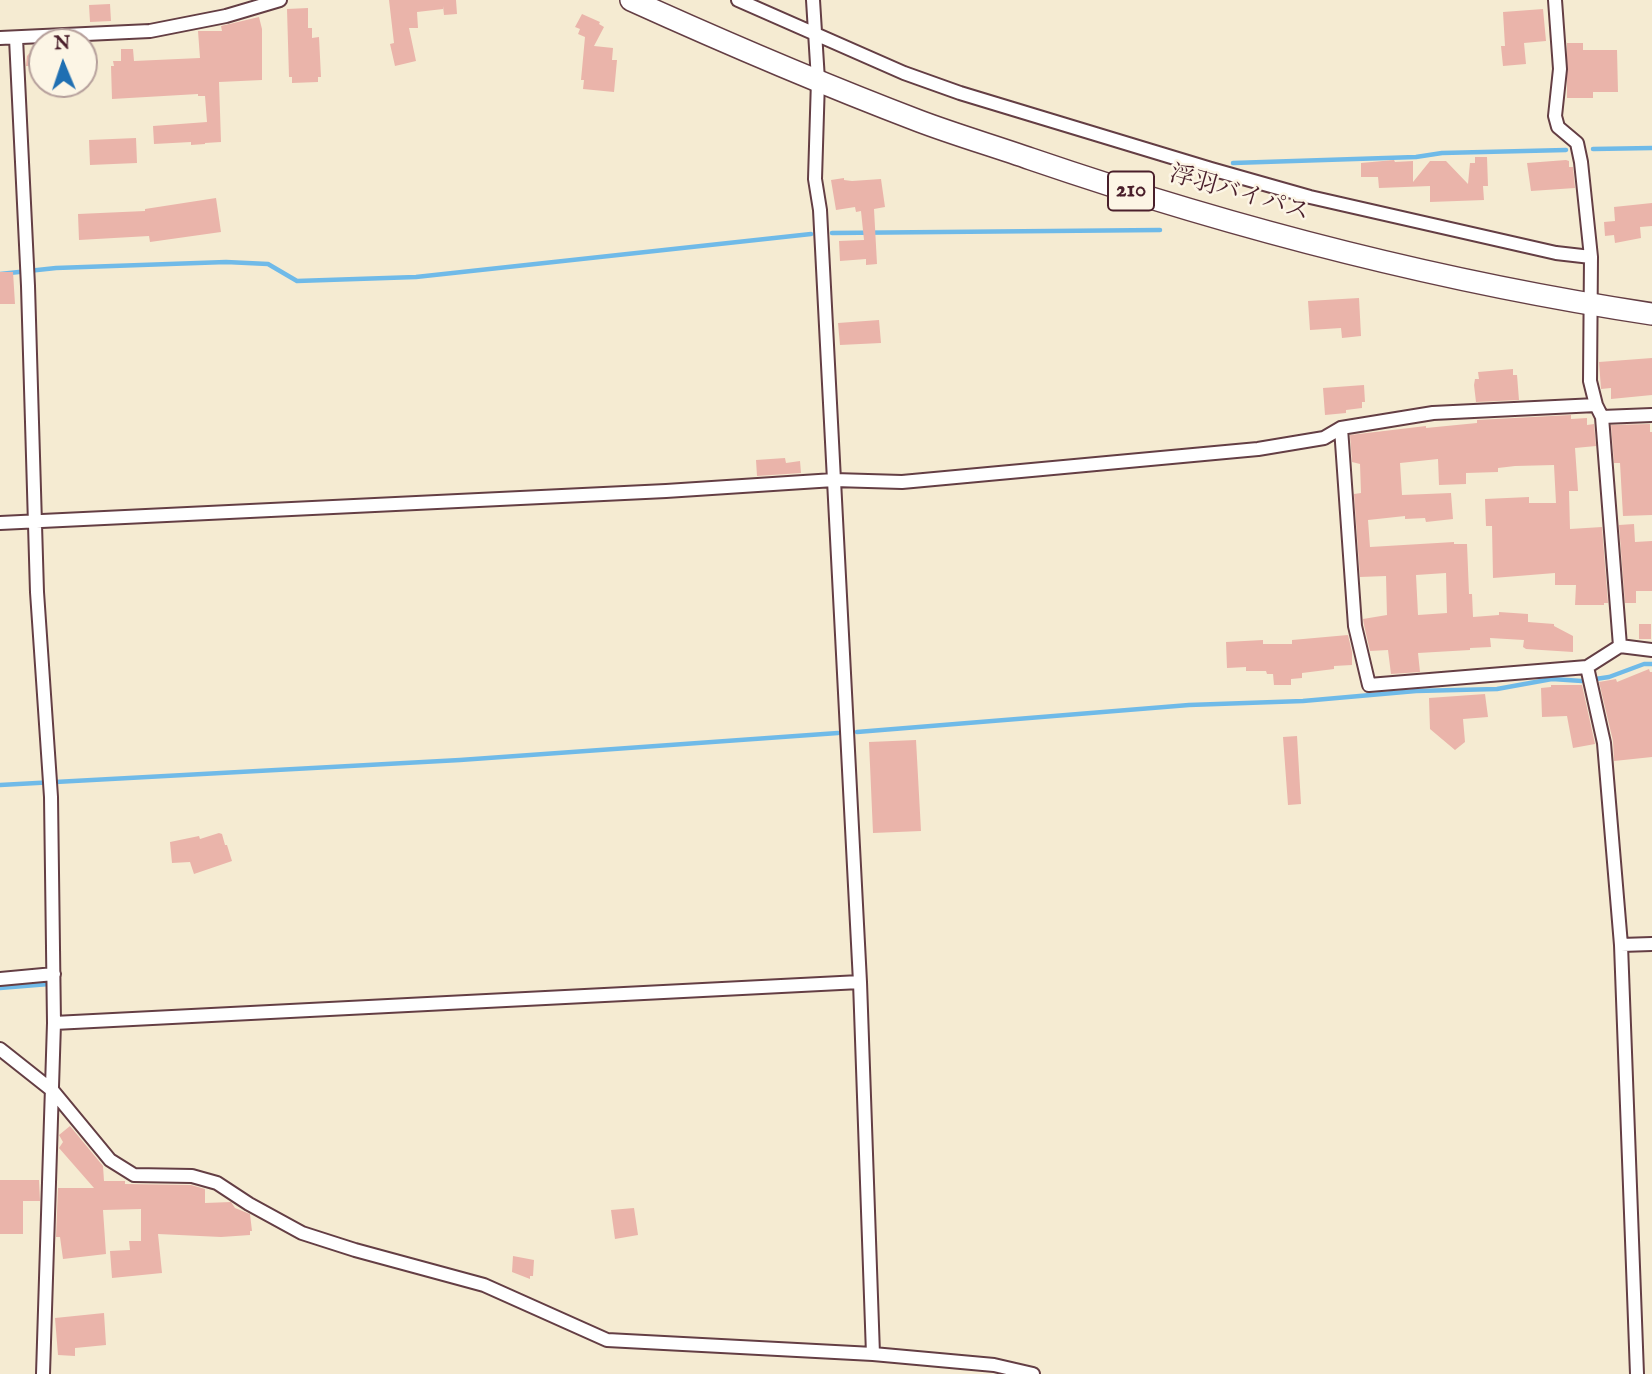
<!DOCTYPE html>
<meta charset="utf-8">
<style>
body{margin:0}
#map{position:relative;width:1652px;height:1374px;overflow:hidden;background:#f5ebd2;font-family:"IM FELL English",serif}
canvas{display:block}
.north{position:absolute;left:28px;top:28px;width:70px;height:70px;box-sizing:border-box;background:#fcf5e5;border:2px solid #b59f9b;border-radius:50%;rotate:358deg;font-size:19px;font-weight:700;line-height:28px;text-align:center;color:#4a1f2b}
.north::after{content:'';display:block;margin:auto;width:24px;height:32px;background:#1f6fb2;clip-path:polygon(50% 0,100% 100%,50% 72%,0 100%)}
</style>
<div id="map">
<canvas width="1652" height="1374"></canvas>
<div class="north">N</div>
</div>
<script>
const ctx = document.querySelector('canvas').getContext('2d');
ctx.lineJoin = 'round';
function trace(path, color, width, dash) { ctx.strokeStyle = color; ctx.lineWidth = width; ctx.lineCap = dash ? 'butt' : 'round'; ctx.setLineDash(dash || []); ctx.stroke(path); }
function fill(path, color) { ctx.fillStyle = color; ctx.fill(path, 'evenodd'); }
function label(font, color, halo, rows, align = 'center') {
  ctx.font = font + ' "IM FELL English","Noto Serif JP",serif'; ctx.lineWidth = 5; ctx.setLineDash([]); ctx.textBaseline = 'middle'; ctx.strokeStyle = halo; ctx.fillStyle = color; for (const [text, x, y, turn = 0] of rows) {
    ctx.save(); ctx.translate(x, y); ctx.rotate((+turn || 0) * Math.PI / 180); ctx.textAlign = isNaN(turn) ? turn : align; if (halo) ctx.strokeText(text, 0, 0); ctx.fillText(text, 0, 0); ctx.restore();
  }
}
trace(new Path2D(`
 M1593,149l59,-1
 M1233,163l183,-6 26,-4 124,-3
 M832,233l328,-3
 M0,274l56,-6 170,-6 42,2 29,17 119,-4 395,-43
 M857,732l332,-27 114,-4 113,-10 81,-2 55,-10 30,2 27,-4 35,-13h8
 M0,785l460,-25 378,-27
 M0,988l49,-4`), '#6fbae8', 4.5);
fill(new Path2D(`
 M389,0h67l1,14 -13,1 -1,-9v3l-26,3 1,16h-9l7,33 -21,5 -5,-22 4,-1z
 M110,4l1,17 -21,1 -1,-17z
 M308,8v20h4v10l7,-1 2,40h-3v5l-26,1v-6h-3l-2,-68z
 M1543,9l3,32 -22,2 2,21 -23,2 -2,-20h4l-2,-34z
 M582,14l18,8 -1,2 5,3 -10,19 19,2 -1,12h5l-3,32 -31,-3 1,-9h-3l4,-43 -7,-3 2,-5 -5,-2z
 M259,17l3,12v51l-43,2 2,60 -16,1v1l-14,1v-3l-37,2 -1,-18 54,-4 -2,-26h-7v-2l-86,5 -1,-33h3l-1,-5h8v-12h12l1,12 66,-3 -2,-27h24l-1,-5z
 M1567,43h16v7h34l1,42h-25v6h-26z
 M37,45h5v21h-16l1,-10z
 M136,138l1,25 -47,2 -1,-25z
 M1475,157h12l1,29h-5l1,14 -54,2v-16l-51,2 -1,-11h-17v-14l33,-3 1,2 18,-1v21l17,-21h16l22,23 2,-21h5z
 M1566,160l3,1v6h4l2,21 -44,3 -4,-28z
 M844,178v2l8,1 29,-2 4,28 -11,2 3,55 -11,1v-6l-26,2 -1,-20 25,-1 -3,-29 -5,1 -1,-5 -19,3 -5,-30z
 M216,198l5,34 -71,10 -1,-6 -70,4 -1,-26 67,-3v-2z
 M1652,203v23l-12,1 1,11 -26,5 -1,-8 -9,1 -1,-14 11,-1 -1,-14z
 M0,272h13l2,32h-15z
 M1359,298l2,38 -19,2 -1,-10 -31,2 -2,-29z
 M879,320l2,23 -41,2 -2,-22z
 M1652,358v37l-41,4v-11l-10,1 -2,-27z
 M1513,369v6h4l2,25 -43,2 -2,-17 1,-6h4l-1,-7z
 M1364,385l1,17h-3v6l-16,2v3l-21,2 -2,-27z
 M1571,415v4l16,-1v7l7,-1 2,22 -21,2 3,43h-9l1,38 32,-2 6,76h-4v2h-29l1,-20h-21v-12l-62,5 -1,-52h-6l-1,-27 44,-2v6h27l-2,-38 -39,1 -17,2v4l-32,1v11l-27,1 -1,-26 -38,4 2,32 49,-2 2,26 -27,3 -1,-4 -20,1v-3l-37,4 2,27 84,-5v2h13l2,50h3l1,23 26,-2v-3l29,2v8l26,2v2l19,10v16l-47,-3 -3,-2 1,-7 -34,-2 1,9 -21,1v2l-52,3 2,19 -29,2 -3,-24 -18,1 -6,-26 -1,-6 24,-4 -1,-39 -26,1 -6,-83 7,-1 -1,-29 -8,-2 -2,-27 76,-9v2l51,-5v-3zM1446,573l1,40 -29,2 -2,-40z
 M1650,424v8h2v83l-29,1 -3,-53h-6l-3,-38z
 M785,458l1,5 14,-2 1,12 -44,3 -1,-16z
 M1634,524l1,18 17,-1v50h-16v12h-11l-6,-78z
 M1639,624h12v15h-12z
 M1348,635l4,17v13l-18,1v3l-32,4v5l-11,1v6h-17l-1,-11h-6l-1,-3h-20v-4l-19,1 -1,-26 37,-2v4h29v-4z
 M1649,669l1,3h2v85l-38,4 -1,-20 -14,-59 17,-3 1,3z
 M1551,685h31l13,59 -22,4 -6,-32 -25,1 -1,-29 10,-1z
 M1485,694l3,23 -25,2 2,23 -10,8 -25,-21 -1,-31z
 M1297,736l4,68 -13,1 -5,-68z
 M916,740l5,91 -48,2 -4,-91z
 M219,833l3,1 3,11h2l5,16 -38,13 -4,-12 -18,1 -2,-21 29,-6 1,3z
 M70,1126l33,40 1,15h21v3l66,1 14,4v14l26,-1 4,6 15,6 2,17h-2v4l-29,2 -63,-3 4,39 -50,5 -2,-27 20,-1 -1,-9h12v-32l-38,1 3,44 -43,5 -3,-22h-4l2,-49h36l-35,-40 4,-6 -4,-7z
 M0,1180h39l1,21h-17v33h-23z
 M634,1208l4,27 -23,4 -4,-29z
 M513,1256l21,4 -1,16h-3v3l-18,-7z
 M104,1313l2,32 -31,3v8l-17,-1 -3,-37z`), '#eab4aa');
const minor = new Path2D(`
 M738,0l166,73 56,20 251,76 99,28 246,56 35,4
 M813,0l5,80 -3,99 5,31 40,772 13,372
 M1555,0l5,69 -5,47 3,11 19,16 4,19 10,95 -1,124 6,24 6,12 18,229
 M0,38l150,-7 76,-15 54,-16
 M16,38l12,248 9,306 14,205 3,226 -11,351
 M1602,417l50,-2
 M1341,428l14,198 14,59 218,-18 33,-21 32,4
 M0,523l666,-32 168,-11 68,2 356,-33 66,-11 17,-10 92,-15 163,-8
 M1587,667l17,76 17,202 16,429
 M1621,945l31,-1
 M0,979l54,-5
 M54,1023l806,-41
 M0,1049l53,42 57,69 24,15 58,1 25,7 32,21 53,29 53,17 129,35 123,55 266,14 121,11 39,9`);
const trunk = new Path2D(`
 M631,0c95,43 191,84 288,121 37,14 75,25 112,38 202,69 410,123 621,155`);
trace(minor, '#643e44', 16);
trace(trunk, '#643e44', 24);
trace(minor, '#fff', 12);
trace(trunk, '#fff', 21);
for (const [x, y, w] of [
 [1131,191,46]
]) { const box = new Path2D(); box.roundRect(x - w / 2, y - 19.5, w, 39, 5); ctx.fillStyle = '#fcf5e5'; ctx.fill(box); trace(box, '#4a1f2b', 2); }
label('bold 23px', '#4a1f2b', null, [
 ["210",1131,191]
]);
label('24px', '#4a1f2b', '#fcf5e5', [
 ["浮羽バイパス",1239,195,16]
]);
</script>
